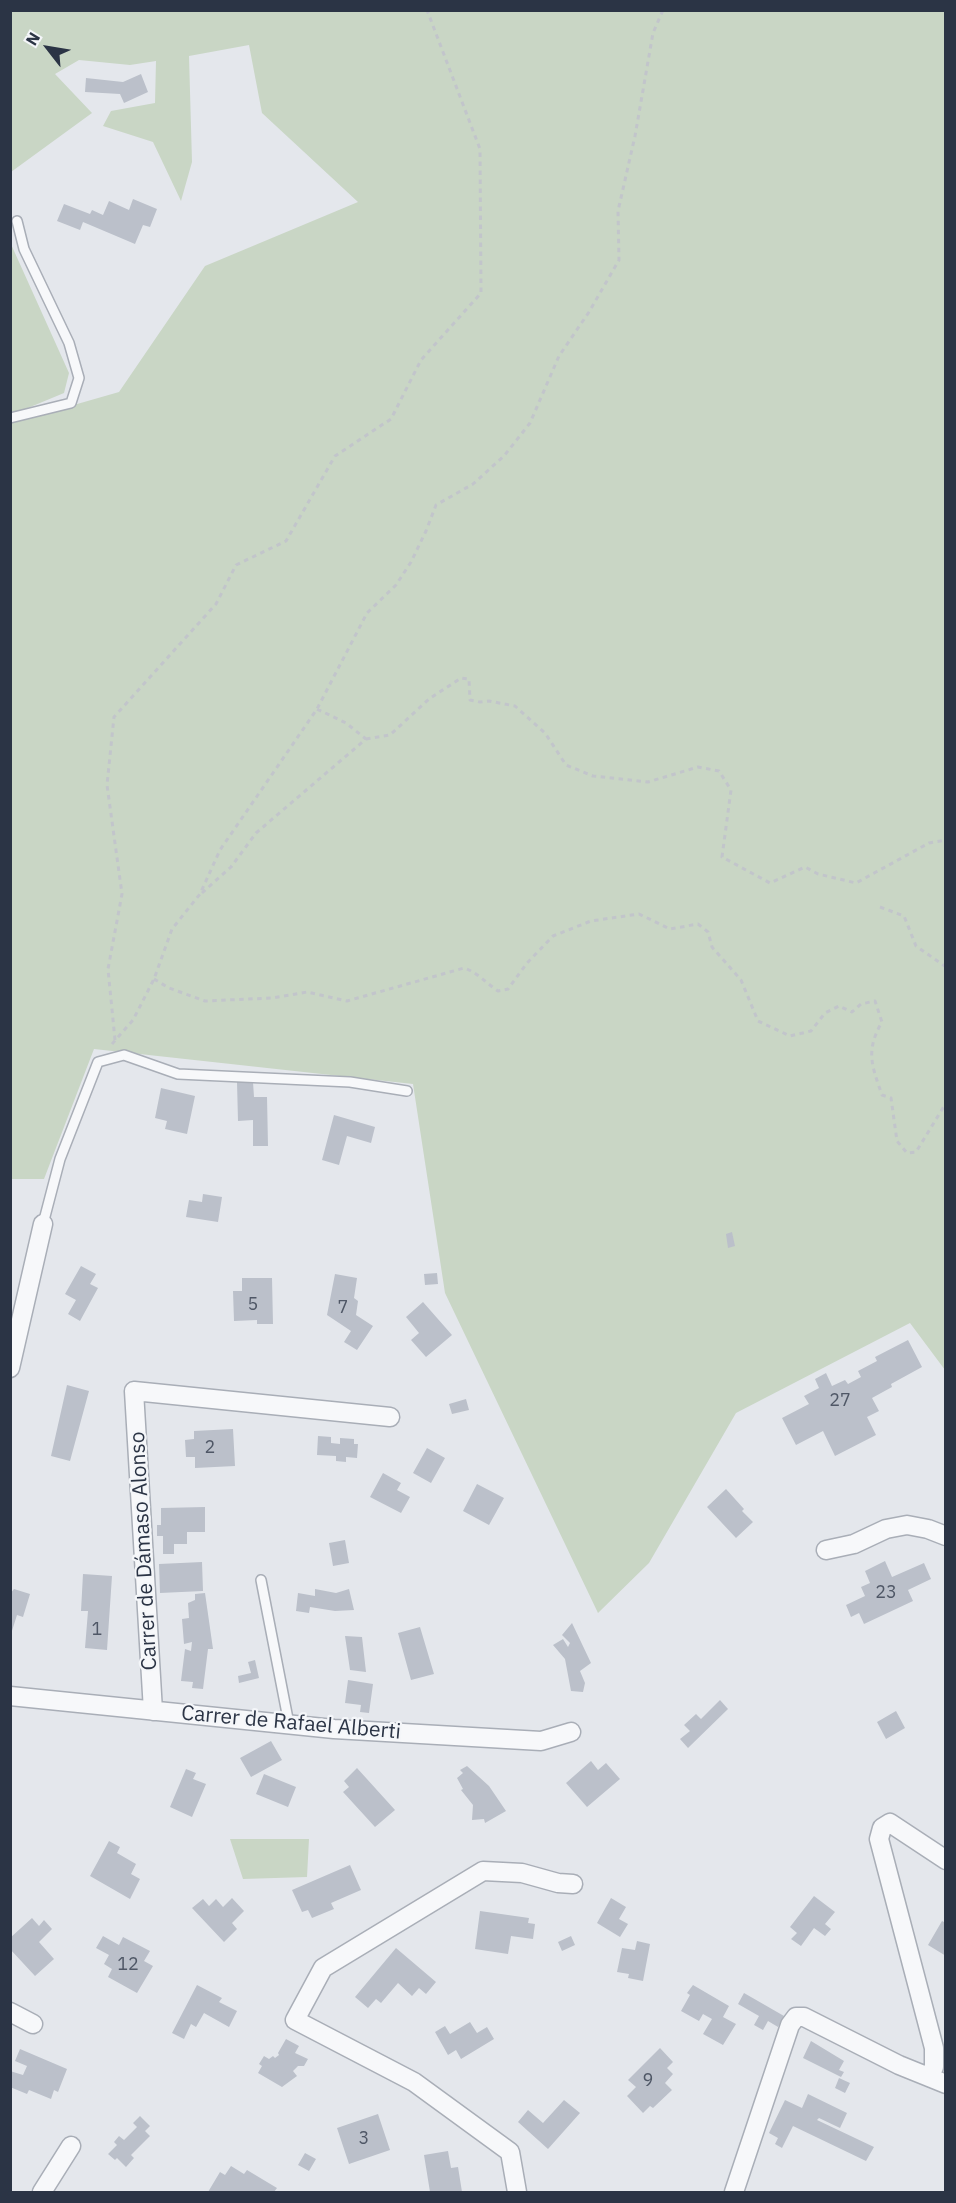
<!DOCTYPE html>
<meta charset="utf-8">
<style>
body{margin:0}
#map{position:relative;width:956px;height:2203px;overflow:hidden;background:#e4e7ec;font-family:"IBM Plex Sans",sans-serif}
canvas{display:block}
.frame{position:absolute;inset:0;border:12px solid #2b3445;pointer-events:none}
.north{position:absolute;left:18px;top:18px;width:60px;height:60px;-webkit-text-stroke:4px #f4f6f9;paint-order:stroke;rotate:301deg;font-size:16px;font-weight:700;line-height:24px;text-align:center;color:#2b3445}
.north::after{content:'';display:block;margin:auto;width:21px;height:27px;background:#2b3445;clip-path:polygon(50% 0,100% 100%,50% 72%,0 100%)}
</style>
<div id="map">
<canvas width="956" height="2203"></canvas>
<div class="frame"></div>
<div class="north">N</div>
</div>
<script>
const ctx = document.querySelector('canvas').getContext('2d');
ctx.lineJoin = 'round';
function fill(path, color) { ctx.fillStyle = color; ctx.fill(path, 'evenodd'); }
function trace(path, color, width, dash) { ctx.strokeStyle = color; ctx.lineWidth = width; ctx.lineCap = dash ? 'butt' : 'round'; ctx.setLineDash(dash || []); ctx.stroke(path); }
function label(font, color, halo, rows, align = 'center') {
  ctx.font = font + ' "IBM Plex Sans",sans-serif'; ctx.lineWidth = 4.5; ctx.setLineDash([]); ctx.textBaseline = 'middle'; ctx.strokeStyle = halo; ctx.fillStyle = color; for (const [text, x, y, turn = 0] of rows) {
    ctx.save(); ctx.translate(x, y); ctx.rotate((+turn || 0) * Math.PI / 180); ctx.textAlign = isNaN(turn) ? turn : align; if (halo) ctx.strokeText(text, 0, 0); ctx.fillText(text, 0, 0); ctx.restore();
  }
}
fill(new Path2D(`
 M11,11h934v1359l-35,-47 -174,90 -87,150 -51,50 -153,-320 -32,-209 -319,-35 -50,130h-33v-756l108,-31 86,-126 153,-64 -96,-89 -13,-68 -60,11 3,106 -11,39 -28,-59 -50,-16 8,-15 44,-8 1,-42 -26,4 -51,-5 -24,14 37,39 -81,59z
 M10,242l59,131 -5,20 -41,17 -12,2z
 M230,1839h79l-2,38 -64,2z`), '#c9d6c5');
fill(new Path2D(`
 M141,74l7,18 -24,11 -4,-9 -35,-2 1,-14 37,4z
 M133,199l24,10 -7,18 -7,-2 -8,19 -52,-22 -3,8 -23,-9 7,-17 26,10 2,-4 11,5 6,-14 20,9z
 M237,1082h16l1,15h13l1,49h-15v-26l-15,1z
 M161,1088l34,8 -8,38 -22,-5 2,-8 -12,-3z
 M334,1115l41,12 -4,16 -24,-7 -8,29 -17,-5z
 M203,1194l19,3 -4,25 -32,-5 3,-17 13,2z
 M732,1232l3,14 -7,2 -2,-14z
 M81,1266l15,8 -6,10 8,4 -18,33 -12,-7 8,-14 -11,-6z
 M437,1273l1,11 -13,1 -1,-11z
 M335,1274l22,4 -3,20 4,3 -2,14 17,11 -16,24 -13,-8 7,-11 -24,-16z
 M242,1278h30l1,46h-16v-4l-23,1 -1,-30h9z
 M423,1302l29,33 -26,22 -15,-17 8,-7 -13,-16z
 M908,1340l14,27 -31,17 1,3 -20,11 7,13 -12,6 9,18 -41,21 -12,-25 -27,14 -14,-27 27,-14 -5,-8 15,-8 -4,-9 11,-6 6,13 13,-6 3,4 13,-7 -3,-6 19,-10 -2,-4z
 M67,1385l22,6 -19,70 -19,-5z
 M466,1399l3,11 -17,4 -3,-10z
 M233,1429l2,37 -40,2v-11h-9l-1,-17 9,-1v-8z
 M318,1436l13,1v6l9,1v-6l14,1v5h4l-1,14 -11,-1v5l-10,-1v-5l-19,-1z
 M427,1448l18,10 -14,25 -18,-10z
 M383,1473l18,10 -4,7 13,7 -9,16 -31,-16z
 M477,1484l27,14 -15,27 -26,-14z
 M726,1489l18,20 -2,2 11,11 -17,16 -29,-31z
 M205,1507v25h-18v12h-13v10h-11v-18h-6v-11h4v-17z
 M345,1540l4,23 -16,3 -4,-23z
 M885,1561l7,16 32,-14 7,16 -23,11 5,11 -49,23 -5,-11 -8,4 -5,-12 19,-9 -4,-9 9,-4 -5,-12z
 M202,1562l1,29 -43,2 -1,-29z
 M83,1574l29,2 -5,74 -22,-2 3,-37h-7z
 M14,1589l16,5 -7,23 -6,-2 -6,19 -1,-40z
 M315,1589l21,4 13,-4 5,21 -19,1 -25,-4 -1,6 -13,-2 2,-18 17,3z
 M205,1593l8,56h-5l-5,40 -11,-1 1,-6 -12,-1 4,-32 6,2 1,-9 -8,2 -2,-25 7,-1 -1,-15 7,-3v-6z
 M572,1623l19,40 -11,8 5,12 -2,9 -12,-1 -6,-32 -12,-14 10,-6 5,8 2,-4 -8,-8z
 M420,1627l14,47 -23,6 -13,-47z
 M345,1636l17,1 4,35 -16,-2z
 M255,1660l4,18 -20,5 -1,-7 13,-3 -3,-11z
 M348,1680l25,4 -4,29 -9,-1 1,-7 -16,-2z
 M720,1700l8,9 -40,39 -8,-9 10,-8 -6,-6 12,-11 5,5z
 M896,1711l9,17 -19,11 -9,-17z
 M271,1741l11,19 -31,17 -11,-19z
 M591,1761l7,9 8,-7 14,16 -33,28 -21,-24z
 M467,1766l22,20 17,25 -21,12 -1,-4 -12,1 1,-15 -12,-15 2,-1 -6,-11 6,-5 -3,-3z
 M357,1768l38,42 -20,17 -32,-35 6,-5 -5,-6z
 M186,1769l10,4 -3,6 13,5 -14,33 -22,-10z
 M264,1774l32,13 -8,20 -32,-13z
 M109,1841l11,6 -3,6 19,11 -5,10 9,5 -10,20 -40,-23z
 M350,1865l11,25 -30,13 3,6 -22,9 -4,-8 -6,2 -10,-22z
 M814,1896l21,16 -10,12 6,5 -6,7 -11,-8 -13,18 -10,-7 6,-6 -7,-6z
 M232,1898l12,13 -12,12 5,6 -13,13 -32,-34 11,-9 6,7 7,-7 7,8z
 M611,1898l15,9 -7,12 9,5 -8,13 -23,-14z
 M480,1911l49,7 -1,5 7,1 -2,15 -22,-3 -3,18 -33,-5z
 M32,1918l7,8 5,-6 8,9 -13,13 15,17 -19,17 -25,-27v-11z
 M942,1921l4,2v33l-18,-11z
 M103,1936l16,9 4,-8 27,14 -6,10 9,5 -16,27 -29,-16 4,-8 -8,-5 5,-9 -13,-7z
 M571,1936l4,9 -13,6 -4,-9z
 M637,1941l13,3 -7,37 -15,-3 1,-4 -12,-2 5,-24 13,2z
 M396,1948l40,34 -10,12 -7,-6 -7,8 -14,-13 -17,20 -5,-4 -8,9 -13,-11z
 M197,1985l25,13 -3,4 18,9 -8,16 -25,-14 -8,14 -5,-3 -7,15 -12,-6z
 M693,1985l36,21 -6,11 13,7 -13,21 -20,-11 9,-15 -9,-5 -4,7 -18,-10 9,-16 -3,-2z
 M744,1993l40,23 -6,11 -10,-6 -5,9 -9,-5 5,-9 -21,-12z
 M470,2022l7,11 10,-6 7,12 -33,20 -5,-9 -8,5 -13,-23 10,-6 5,8z
 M286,2039l13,7 -4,7 13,6 -4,7h-6l-5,5 4,5 -15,11 -24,-14 4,-7 -3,-2 5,-8 5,3 4,-3 2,2 4,-3 -1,-2z
 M811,2041l33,20 -5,9 5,2 -3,5 -38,-19z
 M660,2048l13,14 -6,6 6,6 -8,9 7,7 -19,18 -3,-2 -7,7 -16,-17 9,-9 -8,-7z
 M20,2049l47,20 -9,23 -4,-2 -3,9 -22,-9 -2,4 -17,-7v-16l13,4 4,-9 -12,-5z
 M839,2078l11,5 -5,10 -10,-5z
 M808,2094l39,19 -7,15 -21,-10 -2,2 57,27 -8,14 -73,-35 -11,22 -7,-4 3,-6 -9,-5 16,-33 17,8z
 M564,2100l16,13 -32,36 -30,-27 10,-12 15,13z
 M378,2114l12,36 -41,14 -12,-36z
 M140,2116l10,10 -5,5 5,5 -19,19 3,3 -8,9 -9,-9 -2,2 -7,-6 9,-9 -3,-3 5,-6 5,4 13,-13 -4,-4z
 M448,2151l3,17 7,-1 4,25h-32l-6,-37z
 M305,2153l11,6 -7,12 -11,-6z
 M231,2166l13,8 3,-4 30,18 -3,4h-66l12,-20 5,3z`), '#bbc0ca');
const lane = new Path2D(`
 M10,418l61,-15 8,-25 -10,-35 -45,-94 -7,-28
 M43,1224l17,-65 38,-97 26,-7 54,19 172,8 57,9
 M261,1580l28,144`);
const street = new Path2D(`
 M10,1368l33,-144
 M826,1550l28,-6 32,-15 21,-4 21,4 18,7
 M10,1696l324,33 207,12 30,-9
 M153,1711l-19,-320 256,26
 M10,2012l23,12
 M929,2077l5,-10v-19l-55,-209 3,-11 8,-5 56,37
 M42,2192l29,-46
 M517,2192l-7,-40 -96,-70 -119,-62 28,-52 160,-97 39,2 36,10 15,1
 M734,2192l56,-167 6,-8h8l95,48 47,19`);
trace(lane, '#a9aeb7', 12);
trace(street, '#a9aeb7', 21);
trace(new Path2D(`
 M366,739l24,-4 39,-36 32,-21 8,1 1,21 10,2 9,-1 26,5 30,27 21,32 27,11 55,6 50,-15 21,4 12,19 -9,67 48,26 35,-16 13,7 38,9 73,-40 17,-3
 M202,893l29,-26 25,-34 110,-94 -20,-16 -29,-14
 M880,907l24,9 12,30 30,21
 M154,979l15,9 36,13 67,-3 35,-6 40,9 117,-33c13,4 22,15 34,23l10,-2 19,-26 26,-27 38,-15 48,-7 31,15 28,-5 10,8 4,15 29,33 17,41 32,15 21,-5 14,-18 14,-7 13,6 9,-8 14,-3 7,21c-17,29 -10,44 0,73l9,3 6,43 10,12 9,-1 30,-49
 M115,1040l-7,-71 14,-75 -15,-109 7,-68 102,-113 20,-39 50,-24 49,-85 56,-37 30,-59 60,-67 -1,-144 -53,-139
 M112,1044l21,-24 21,-41 18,-50 28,-35 20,-44 97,-141 50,-96 29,-28 15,-23 15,-31 10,-26 37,-21 31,-28 26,-33 29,-67 30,-44 30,-52 -1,-49 17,-75 18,-103 10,-23`), '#c2c5cb', 3, [4.5, 4.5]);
trace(lane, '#f7f8fa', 9);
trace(street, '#f7f8fa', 18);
label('18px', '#4f5766', null, [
 ["5",253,1305],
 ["7",343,1308],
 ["27",840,1401],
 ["2",210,1448],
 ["23",886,1593],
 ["1",97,1630],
 ["12",128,1965],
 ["9",648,2081],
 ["3",364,2139]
]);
label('21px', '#2b3445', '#f4f6f9', [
 ["Carrer de Dámaso Alonso",144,1551,-93],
 ["Carrer de Rafael Alberti",291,1723,5]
]);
</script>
